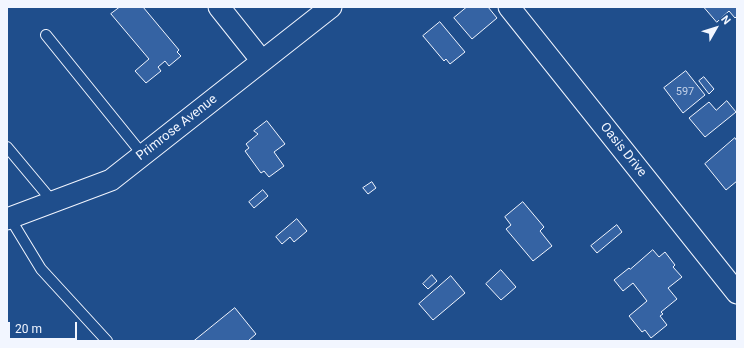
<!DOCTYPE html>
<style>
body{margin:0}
#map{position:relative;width:744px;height:348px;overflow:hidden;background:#1f4e8c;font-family:Roboto,sans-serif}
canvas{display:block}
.frame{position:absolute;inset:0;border:8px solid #f2f6ff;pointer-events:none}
.north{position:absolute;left:696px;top:8px;width:40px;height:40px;-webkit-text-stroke:3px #1f4e8c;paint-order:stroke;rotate:51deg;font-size:11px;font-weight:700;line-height:16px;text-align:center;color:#f2f6ff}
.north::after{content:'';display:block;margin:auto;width:14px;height:18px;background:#f2f6ff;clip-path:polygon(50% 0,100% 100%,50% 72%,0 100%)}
.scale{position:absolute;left:8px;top:322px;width:69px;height:18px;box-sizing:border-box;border:2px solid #f2f6ff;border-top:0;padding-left:5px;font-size:12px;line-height:14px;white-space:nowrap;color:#f2f6ff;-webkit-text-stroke:3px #1f4e8c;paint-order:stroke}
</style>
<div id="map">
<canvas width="744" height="348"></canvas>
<div class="frame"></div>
<div class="north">N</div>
<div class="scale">20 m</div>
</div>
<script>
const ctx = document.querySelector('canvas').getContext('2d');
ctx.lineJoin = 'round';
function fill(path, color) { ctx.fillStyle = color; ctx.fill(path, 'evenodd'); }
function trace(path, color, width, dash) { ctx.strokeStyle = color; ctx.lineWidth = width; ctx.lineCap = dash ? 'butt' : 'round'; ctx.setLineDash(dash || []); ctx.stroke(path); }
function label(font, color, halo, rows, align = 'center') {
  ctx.font = font + ' Roboto,sans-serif'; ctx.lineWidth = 3; ctx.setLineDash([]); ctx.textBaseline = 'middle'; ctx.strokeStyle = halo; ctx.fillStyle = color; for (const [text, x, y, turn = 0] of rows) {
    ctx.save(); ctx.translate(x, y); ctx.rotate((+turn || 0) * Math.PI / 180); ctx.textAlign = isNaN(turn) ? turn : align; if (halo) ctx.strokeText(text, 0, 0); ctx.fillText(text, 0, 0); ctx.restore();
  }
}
const building = new Path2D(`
 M120,7h23l36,43 -2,2 4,4 -12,10 -4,-5 -7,6 3,4 -15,12 -11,-12 14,-12 -38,-45z
 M467,7h21l9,11 -25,21 -18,-21z
 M704,7h33v9l-2,2 -6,-7 -12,11z
 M440,22l25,30 -15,12 -4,-5 -2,2 -21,-25z
 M686,71l19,24 -22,18 -19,-25z
 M704,77l10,12 -5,5 -10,-13z
 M727,101l9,11 -31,25 -16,-19 20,-16 7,8z
 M267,121l18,23 -11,8 10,14 -15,11 -5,-6 -3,2 -16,-22 4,-3 -3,-4 12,-10 -4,-3z
 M735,138l2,3v40l-11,9 -21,-26z
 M372,182l4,6 -8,6 -5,-6z
 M263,190l5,6 -14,12 -5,-6z
 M523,202l21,25 -4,4 12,15 -19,15 -27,-32 5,-4 -6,-8z
 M297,219l10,12 -13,11 -4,-5 -8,7 -6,-7z
 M617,225l5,7 -25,21 -6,-7z
 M653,250l6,7 6,-5 10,13 -2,2 9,10 -14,11 9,11 -16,13 2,2 -3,2 7,9 -16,13 -6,-8 -3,2 -13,-16 18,-15 -14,-18 -10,8 -9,-11 15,-12 1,1z
 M501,270l15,17 -15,13 -15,-16z
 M432,275l5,6 -9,8 -5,-5z
 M451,276l14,17 -32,27 -14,-16z
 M235,308l21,26 -8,7h-54z`);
fill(building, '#3563a3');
trace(building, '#f2f6ff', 1);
const service = new Path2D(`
 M46,35l97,120
 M7,147l46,55
 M10,218l31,51 66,72`);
const minor = new Path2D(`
 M219,7l43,54
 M509,7l228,286
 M7,219l104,-39 220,-173`);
trace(service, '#f2f6ff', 12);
trace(minor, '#f2f6ff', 23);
trace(service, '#1f4e8c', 10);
trace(minor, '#1f4e8c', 21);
label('11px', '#c3d1e8', null, [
 ["597",685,92]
]);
label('13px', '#f2f6ff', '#1f4e8c', [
 ["Primrose Avenue",177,128,-38],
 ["Oasis Drive",623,150,51]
]);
</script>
